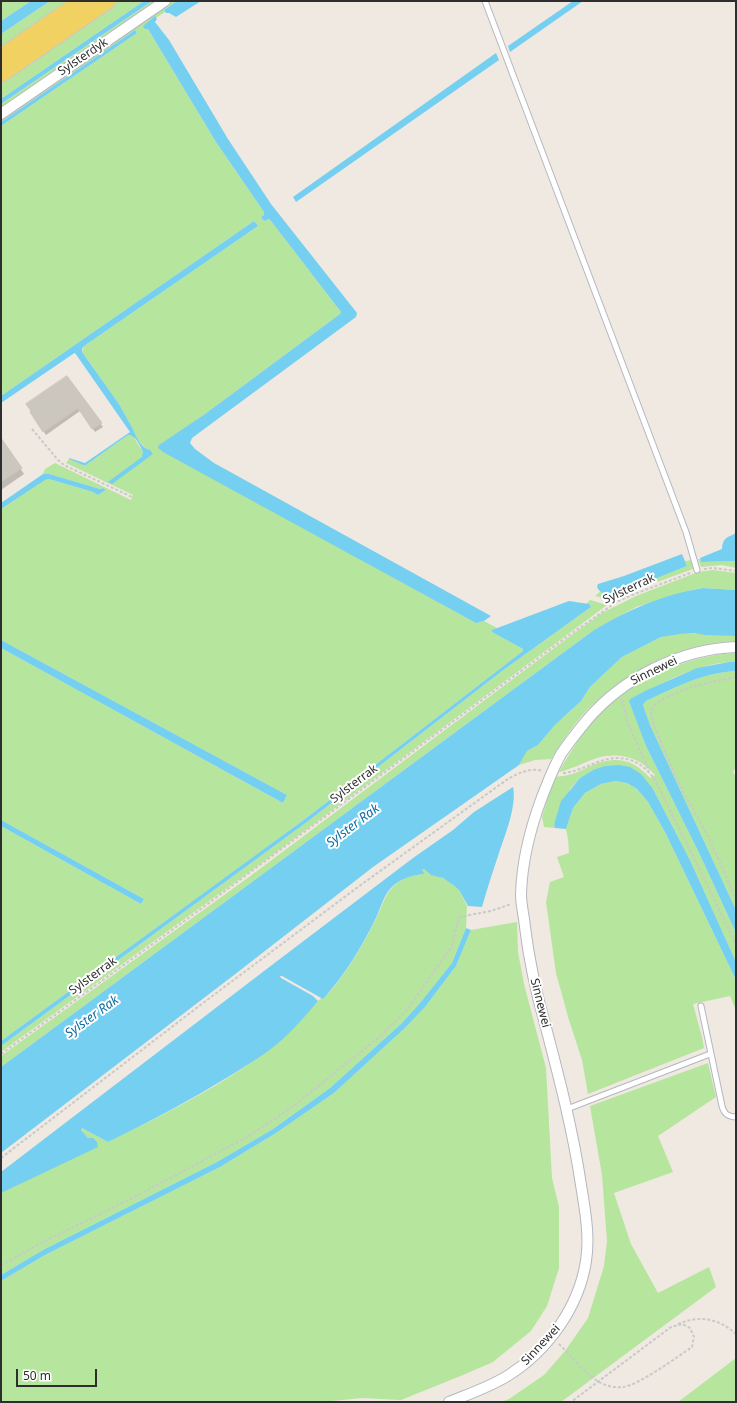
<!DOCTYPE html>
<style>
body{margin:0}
#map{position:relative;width:737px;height:1403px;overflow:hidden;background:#efe9e1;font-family:"Noto Sans",sans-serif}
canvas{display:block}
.frame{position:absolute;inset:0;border:2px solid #2e2e2e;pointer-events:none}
.scale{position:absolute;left:16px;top:1369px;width:81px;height:18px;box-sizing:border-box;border:2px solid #2e2e2e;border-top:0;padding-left:5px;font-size:12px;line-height:14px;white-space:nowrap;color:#2e2e2e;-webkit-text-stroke:3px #fff;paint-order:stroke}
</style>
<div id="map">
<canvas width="737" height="1403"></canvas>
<div class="frame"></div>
<div class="scale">50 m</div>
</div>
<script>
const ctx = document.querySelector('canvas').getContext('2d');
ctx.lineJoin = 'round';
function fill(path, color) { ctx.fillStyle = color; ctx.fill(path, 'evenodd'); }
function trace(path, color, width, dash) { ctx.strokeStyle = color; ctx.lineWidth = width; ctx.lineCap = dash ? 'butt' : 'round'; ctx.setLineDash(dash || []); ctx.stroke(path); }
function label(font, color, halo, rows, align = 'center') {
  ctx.font = font + ' "Noto Sans",sans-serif'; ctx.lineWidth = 4; ctx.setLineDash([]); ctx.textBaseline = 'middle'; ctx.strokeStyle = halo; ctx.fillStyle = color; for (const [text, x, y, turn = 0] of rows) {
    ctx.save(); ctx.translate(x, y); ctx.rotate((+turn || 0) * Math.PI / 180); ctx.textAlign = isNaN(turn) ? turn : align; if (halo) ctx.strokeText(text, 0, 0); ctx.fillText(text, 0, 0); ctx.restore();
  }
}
fill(new Path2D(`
 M1,1h30l-30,20z
 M50,1h22l-71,48v-15z
 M118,1h26l-143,98v-17z
 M152,1h7l-158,109v-6z
 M170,1h7l-13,9 1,2 -9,6 -1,-1 -10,12h3l68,113 48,70v3l-3,2 3,4 5,-2 2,2 70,91 -1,2 -135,100 -45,31v4l316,174 8,-2 13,7 -5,4 31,17v2l-218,168 -304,222v-215l140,78 3,-5 -143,-79v-172l282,155 4,-8 -286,-155v-131l43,-29 5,-1 44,13 5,3 8,-5 -3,-2 -3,1 -51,-15h-6l2,-5 10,-6 76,37 2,-5 -67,-32 3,-4 14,6h3l42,-30 5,1 10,16v5l-34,25 44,-28c-7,-6 -17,-13 -19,-23l-15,-27 -37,-52 2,-6 174,-120 -4,-5 -253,175v-270l136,-93 -2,-3 -134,92v-5z
 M698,559h2l1,3 35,-1v7l-14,-3 -21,2z
 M692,560l1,9 -55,20 -24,12 -19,-5 6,-5 6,4 80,-29 -2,-5z
 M713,570l23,3v17l-33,-2 -12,2 -55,17 -42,23 -593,437v-11l248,-179 320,-240 33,-24 34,-17 62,-24z
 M590,600l17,5 -355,265 -251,182v-6l306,-224 195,-151 89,-64 -2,-3h-3z
 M680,633c18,0 37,2 56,3v5c-57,2 -112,31 -151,71 -12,14 -24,31 -34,47l-16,1 -16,5 5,-9 -46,21 60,-32 17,-20 26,-24 9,-14 32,-30 39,-20z
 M736,653v9c-36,-1 -74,22 -106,37l16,47 54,109 36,78v29l-46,-102 -37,-71 -60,-19 -13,8 -10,11 -16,36 1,3 -11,-1 -2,-10 12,-40c6,-1 12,-1 18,-3 9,-3 17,-8 26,-11 22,-7 37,-2 52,15l5,-3c-16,-18 -35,-23 -58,-17 -13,4 -24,11 -38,14 10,-18 21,-36 34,-51 35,-38 91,-66 143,-68z
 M736,671v98l-3,2 3,7v132l-86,-185 -7,-20 3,-4c30,-14 56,-28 90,-30z
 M615,781l12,2 10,6 11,13 17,30 71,148v30l-6,-14 -37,8 9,33 2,11 -116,46 -6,-34 -13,-40 -13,-47 -10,-71 4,-20 14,-5 -7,-20 12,-4 -1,-14 -2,-10 7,-21 12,-15 16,-9z
 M424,869l7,6 7,1 10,5 11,9 8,16 -1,22 -14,35 -32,40 -18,20 -72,65 -57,41 -56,33 -174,88 -42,25v-82l87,-55 -7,-8 1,-2 26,14c57,-28 116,-57 167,-97 16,-12 28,-29 42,-43 5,-5 11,-8 16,-14 17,-21 31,-45 43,-69 5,-10 8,-22 15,-30 9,-10 18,-13 32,-15l-2,-4z
 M517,922l1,30 6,32 22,84 6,110 7,29v61l-12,38 -16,25 -38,31 -30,13 -62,25 -39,-2 -40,4h-321v-121l44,-26 175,-88 56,-34 58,-40 72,-66 19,-20 31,-41 15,-36z
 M708,1063l8,34 -58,39 15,36 -59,21 17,51 27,49 51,-26 7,20 -155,115h-60l8,-3 35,-24 21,-24 23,-33 16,-52 3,-25 -5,-66 -12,-69z
 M736,1358v44h-58z`), '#b6e59e');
fill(new Path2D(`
 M31,1h19l-49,33v-13z
 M144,1h8l-151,103v-5z
 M177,1h24l-25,16 -7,-4h-3l-2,-3z
 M573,1h10l-73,51 -2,-6z
 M155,16l2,3 -2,3 14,18 59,99 43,65 86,109 -1,4 -164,121 -2,5 5,6 19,14 277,153 -7,5 -8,2 -313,-171 -5,-4 1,-3 46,-31 135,-100 1,-2 -70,-91 -2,-2 -5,2 -3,-4 3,-2v-3l-48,-70 -68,-113h-3l-2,-3z
 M135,30l2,3 -136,93v-4z
 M496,53l3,7 -203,142 -3,-5z
 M254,221l4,5 -174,120 -2,3v3l37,52 15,27c2,7 9,18 16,19l3,4 -41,30 -4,-2 34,-25 1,-5c-3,-6 -7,-17 -15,-17l-42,30h-3l-14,-6v-1l16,5 45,-31 -55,-79 -2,1 -72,49v-7z
 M43,474h6l51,15 3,-1 3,2 -8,5 -5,-3 -44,-13 -4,1 -44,29v-6z
 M736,533v28l-35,1 -1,-4 22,-9c1,-12 5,-11 14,-16z
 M682,554l5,12 -74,29c-6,0 -14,-2 -16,-8l1,-3 26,-8z
 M703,588l33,2v46l-31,-1 -11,-2 -14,1 -19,3 -39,20 -32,30 -9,14 -26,24 -17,20 -11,6 -8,14 -146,102 -139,108 -233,178v-86l593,-437c34,-20 70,-36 109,-42z
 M569,601l20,3 2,3 -89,64 -195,151 -306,224v-5l304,-222 218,-168v-2l-31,-17v-2z
 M1,640l286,155 -4,8 -282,-155z
 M729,662h7v9c-34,2 -60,16 -90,30l-3,4 7,20 86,185v23l-36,-78 -54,-109 -17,-45 1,-2 17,-9 50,-22z
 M619,765l11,2 11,7 12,15 37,71 46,102v18l-71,-148 -17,-30 -11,-13 -10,-6 -12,-2 -14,3 -16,9 -12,15 -7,21 -11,-1 -1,-3 7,-24 19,-23 13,-8 12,-4z
 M513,787c4,19 -8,48 -14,66 -6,18 -12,36 -17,54l-14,-1 -9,-16 -6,-5 -10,-7 -12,-3 -7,-6 -2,1 2,3 -1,1c-13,2 -24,5 -33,15 -7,8 -10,21 -15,31 -14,28 -30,55 -52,79l-41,-23h-2l1,2 32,18 5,5c-13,15 -26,31 -42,44 -15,12 -32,22 -48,32 -39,24 -79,45 -120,65l-26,-14 -1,2 7,8h5l4,4 1,5 -97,46v-21l267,-204 145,-110 40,-28 21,-18z
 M1,820l143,79 -3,5 -140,-78z
 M466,928l5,2 -15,36 -31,41 -19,20 -72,66 -58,40 -56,34 -175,88 -44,26v-6l42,-25 174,-88 56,-33 57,-41 72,-65 18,-20 32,-40z`), '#75cff0');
fill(new Path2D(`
 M67,377l36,50 -8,5 -15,-21 -34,24 -13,-19 -1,-4z
 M1,439l23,35 -23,16z`), '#0003');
const building = new Path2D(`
 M67,376l35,47 -10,6 -14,-21 -35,24 -13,-20 1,-1 -5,-7z
 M1,438l21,30 -21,14z`);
fill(building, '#cbc7bf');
trace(building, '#cbc5ba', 1);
const lane = new Path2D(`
 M485,1l201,531 11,38
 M701,1006l21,100c2,8 6,11 14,11
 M567,1109l143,-55`);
const street = new Path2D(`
 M1,114l164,-113
 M449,1402c20,-8 41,-15 60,-27 39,-25 70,-68 77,-114 4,-25 -1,-51 -5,-76 -8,-54 -22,-108 -36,-161 -9,-32 -16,-64 -20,-97 -1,-11 -4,-22 -4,-33 1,-34 9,-65 21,-97 6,-15 11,-29 19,-43 8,-12 17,-23 26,-34 36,-42 93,-71 149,-73`);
const primary = new Path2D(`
 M1,57l81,-56
 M1,74l106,-73`);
trace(lane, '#b4b7c1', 7);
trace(street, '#b4b7c1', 12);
trace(primary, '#c9c9c9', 18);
trace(new Path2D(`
 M32,429l26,31 6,5 68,32
 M704,569l8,-1 24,3
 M736,677c-29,6 -59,11 -83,29l-2,7 2,10 9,22 18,41 28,50 28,63
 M622,700l6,23 21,48
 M563,773c24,-2 41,-21 67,-13 9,2 16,9 22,16 9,13 15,29 22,43 22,42 42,84 62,126
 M1,1054l193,-140 374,-278 50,-35 14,-6 58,-22
 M1,1158l206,-158 151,-113 147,-106c11,-7 24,-14 38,-10
 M1,1266l36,-21 109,-54 101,-54 44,-29 87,-70 28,-27 46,-65 7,-29 32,-6 20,-7
 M678,1324c22,-9 40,-6 58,10
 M559,1344c12,12 25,28 40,38 7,4 16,6 24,5 14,-1 56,-31 69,-40l2,-10 -4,-9 -8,-4 -11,3 -100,75`), '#c9c9c9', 2, [3, 2]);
trace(lane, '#fff', 5);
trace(street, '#fff', 10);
trace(primary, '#f2d163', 16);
label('12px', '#2e2e2e', '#fff', [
 ["Sylsterdyk",83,57,-34],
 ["Sylsterrak",629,589,-25],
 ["Sinnewei",654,671,-26],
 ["Sylsterrak",354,784,-37],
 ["Sylsterrak",93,976,-36],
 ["Sinnewei",540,1003,76],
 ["Sinnewei",541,1345,-47]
]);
label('italic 13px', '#0d6fa3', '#fff', [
 ["Sylster Rak",353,826,-37],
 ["Sylster Rak",92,1017,-36]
]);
</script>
